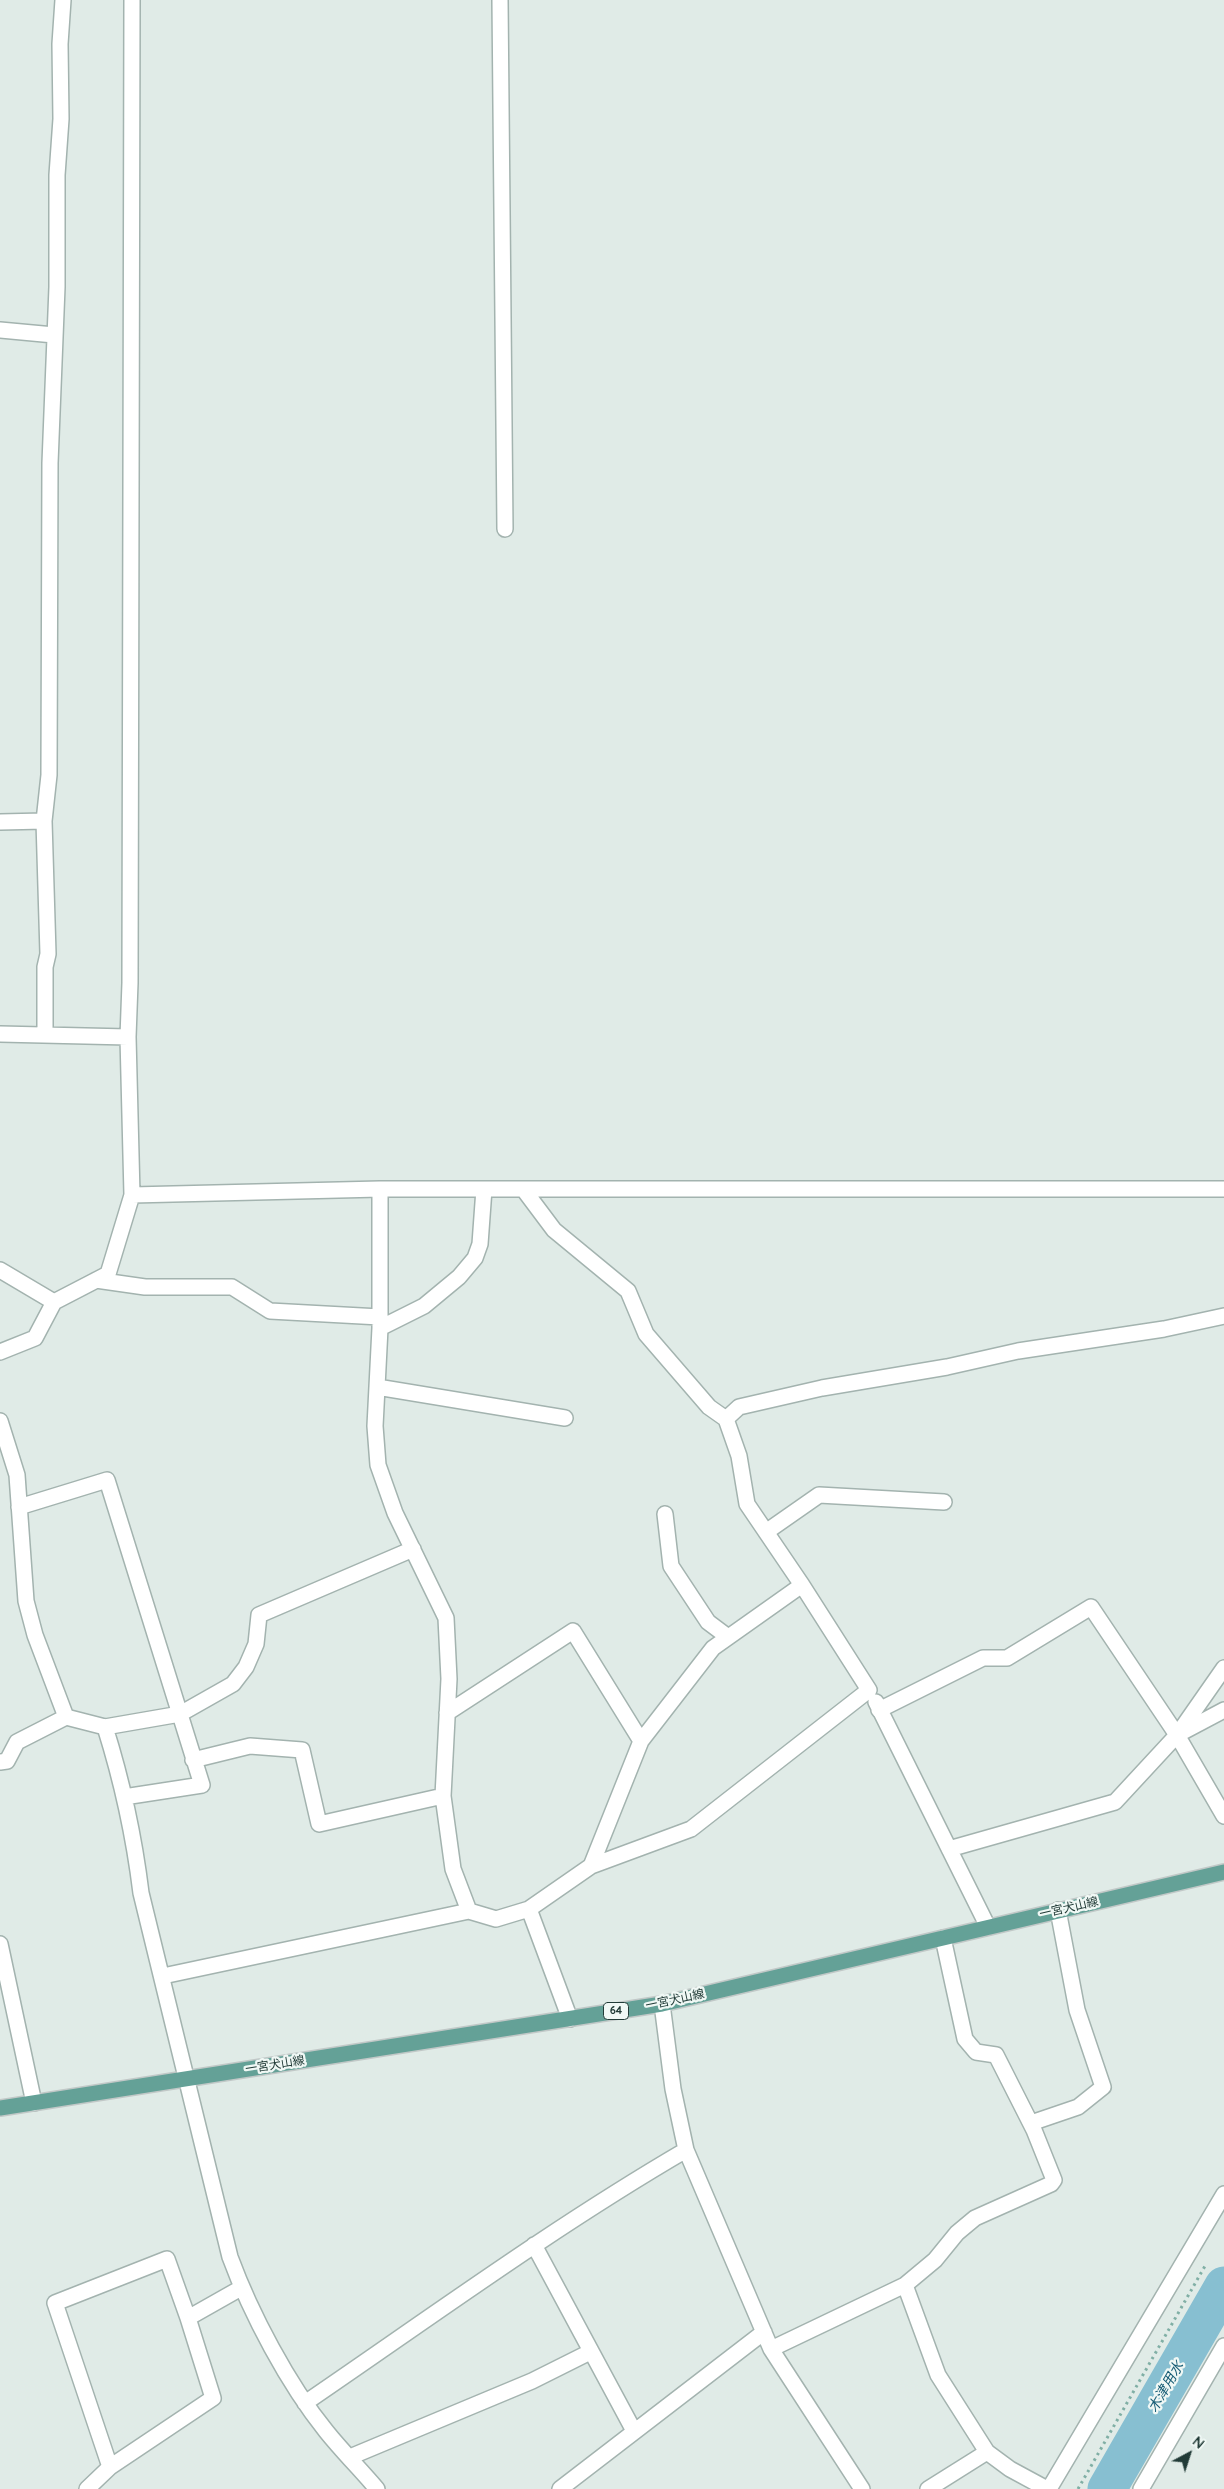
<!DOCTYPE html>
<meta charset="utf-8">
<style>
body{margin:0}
#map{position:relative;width:1224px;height:2489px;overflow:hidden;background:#e0ebe7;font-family:Quicksand,sans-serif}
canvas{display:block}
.north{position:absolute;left:1164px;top:2429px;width:50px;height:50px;-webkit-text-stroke:4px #f0f8f5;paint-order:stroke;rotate:40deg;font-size:14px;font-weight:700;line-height:20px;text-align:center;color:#213b37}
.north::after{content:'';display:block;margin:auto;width:18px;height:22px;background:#213b37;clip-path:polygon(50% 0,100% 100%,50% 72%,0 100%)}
</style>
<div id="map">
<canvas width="1224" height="2489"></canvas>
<div class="north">N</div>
</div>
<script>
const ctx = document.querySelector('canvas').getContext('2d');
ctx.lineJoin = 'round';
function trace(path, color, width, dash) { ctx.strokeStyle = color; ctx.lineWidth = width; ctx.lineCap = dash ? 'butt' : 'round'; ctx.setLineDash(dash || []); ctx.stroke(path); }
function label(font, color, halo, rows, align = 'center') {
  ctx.font = font + ' Quicksand,"Noto Sans JP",sans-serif'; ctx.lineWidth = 4.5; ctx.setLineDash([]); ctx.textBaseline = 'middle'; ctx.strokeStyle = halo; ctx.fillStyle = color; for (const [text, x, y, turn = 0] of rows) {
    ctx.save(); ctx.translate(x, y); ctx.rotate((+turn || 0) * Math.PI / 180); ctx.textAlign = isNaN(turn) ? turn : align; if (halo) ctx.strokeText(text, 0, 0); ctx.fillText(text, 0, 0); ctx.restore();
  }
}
trace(new Path2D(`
 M1107,2489l117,-203`), '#87bfd1', 39);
const minor = new Path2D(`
 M500,0l5,529
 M0,330l54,5
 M0,822l44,-1
 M0,1034l128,3
 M45,1034v-67l3,-13 -4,-133 5,-46 1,-312 7,-176v-112l4,-56 -1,-75 3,-44
 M380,1189v139l-5,98 3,39 17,48 51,105 3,61 -6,117 10,73 16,42 27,8 33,-10 41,110
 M524,1190l30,40 74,61 18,43 63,73 17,12 13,37 8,48 55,81
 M132,1195l248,-6h844
 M0,1270l54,32
 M96,1280l49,7h87l38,24 110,6
 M380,1328l44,-22 35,-29 16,-19 5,-14 4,-55
 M0,1352l35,-14 19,-36 54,-28 24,-79 -4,-158 2,-54 2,-983
 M377,1387l188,31
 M726,1419l13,-12 83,-19 125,-21 71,-16 146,-22 60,-13
 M0,1421l17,54 9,126 9,34 31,82 39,10c17,54 29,109 36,166l89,364c21,57 58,127 96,174 16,20 34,38 51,58
 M19,1507l88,-27 95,305 -78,12
 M665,1514l6,52 37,56 20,15
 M766,1532l53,-37 125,7
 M876,1702l112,225
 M879,1710l104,-52h24l84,-51 86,128 47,81
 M447,1713l126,-82 68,110
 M105,1727l75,-13 53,-30 13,-17 10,-23 3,-29 154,-66
 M1180,1731l44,-63
 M193,1760l57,-14 52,4 17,74 124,-28
 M0,1762l7,-1 10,-19 49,-25
 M949,1849l166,-47 62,-67 47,-25
 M529,1909l62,-43 50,-125 72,-93 89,-63 67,105 -178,139 -100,37
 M0,1944l34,159
 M163,1976l306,-65
 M662,2004l11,85 13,61 85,199 91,140
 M1031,2123l47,-16 25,-20 -26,-77 -19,-100
 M534,2245l100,186
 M905,2285l30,-25 22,-27 18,-15 76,-34 3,-4 -20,-50 -38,-75 -20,-3 -11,-13 -22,-101
 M771,2349l134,-64 33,90 49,77 -59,37
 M305,2403c126,-86 249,-176 381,-253
 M987,2452l23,17 37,20
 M350,2457l182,-76 58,-29
 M110,2467l-55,-164 112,-44 21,59
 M87,2489l23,-22 103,-69 -25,-80 53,-30
 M560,2489l204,-157
 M1049,2489l175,-295
 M1141,2489l83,-143`);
const major = new Path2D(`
 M0,2108l662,-104 562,-132`);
trace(minor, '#a3b3af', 18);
trace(major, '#c1c8c7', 18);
trace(new Path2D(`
 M1078,2489l127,-223`), '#80afa5', 3, [2.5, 4]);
trace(minor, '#fff', 15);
trace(major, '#64a197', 15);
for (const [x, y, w] of [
 [616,2011,25]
]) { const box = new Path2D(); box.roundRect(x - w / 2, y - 8.5, w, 17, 4); ctx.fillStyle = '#f0f8f5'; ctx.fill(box); trace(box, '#213b37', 1); }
label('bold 11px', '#213b37', null, [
 ["64",616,2011]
]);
label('12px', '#213b37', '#f0f8f5', [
 ["一宮犬山線",1069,1908,-13],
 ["一宮犬山線",675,2000,-12],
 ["一宮犬山線",275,2065,-9]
]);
label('italic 14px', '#1b5f77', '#f0f8f5', [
 ["木津用水",1166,2387,-60]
]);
</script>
